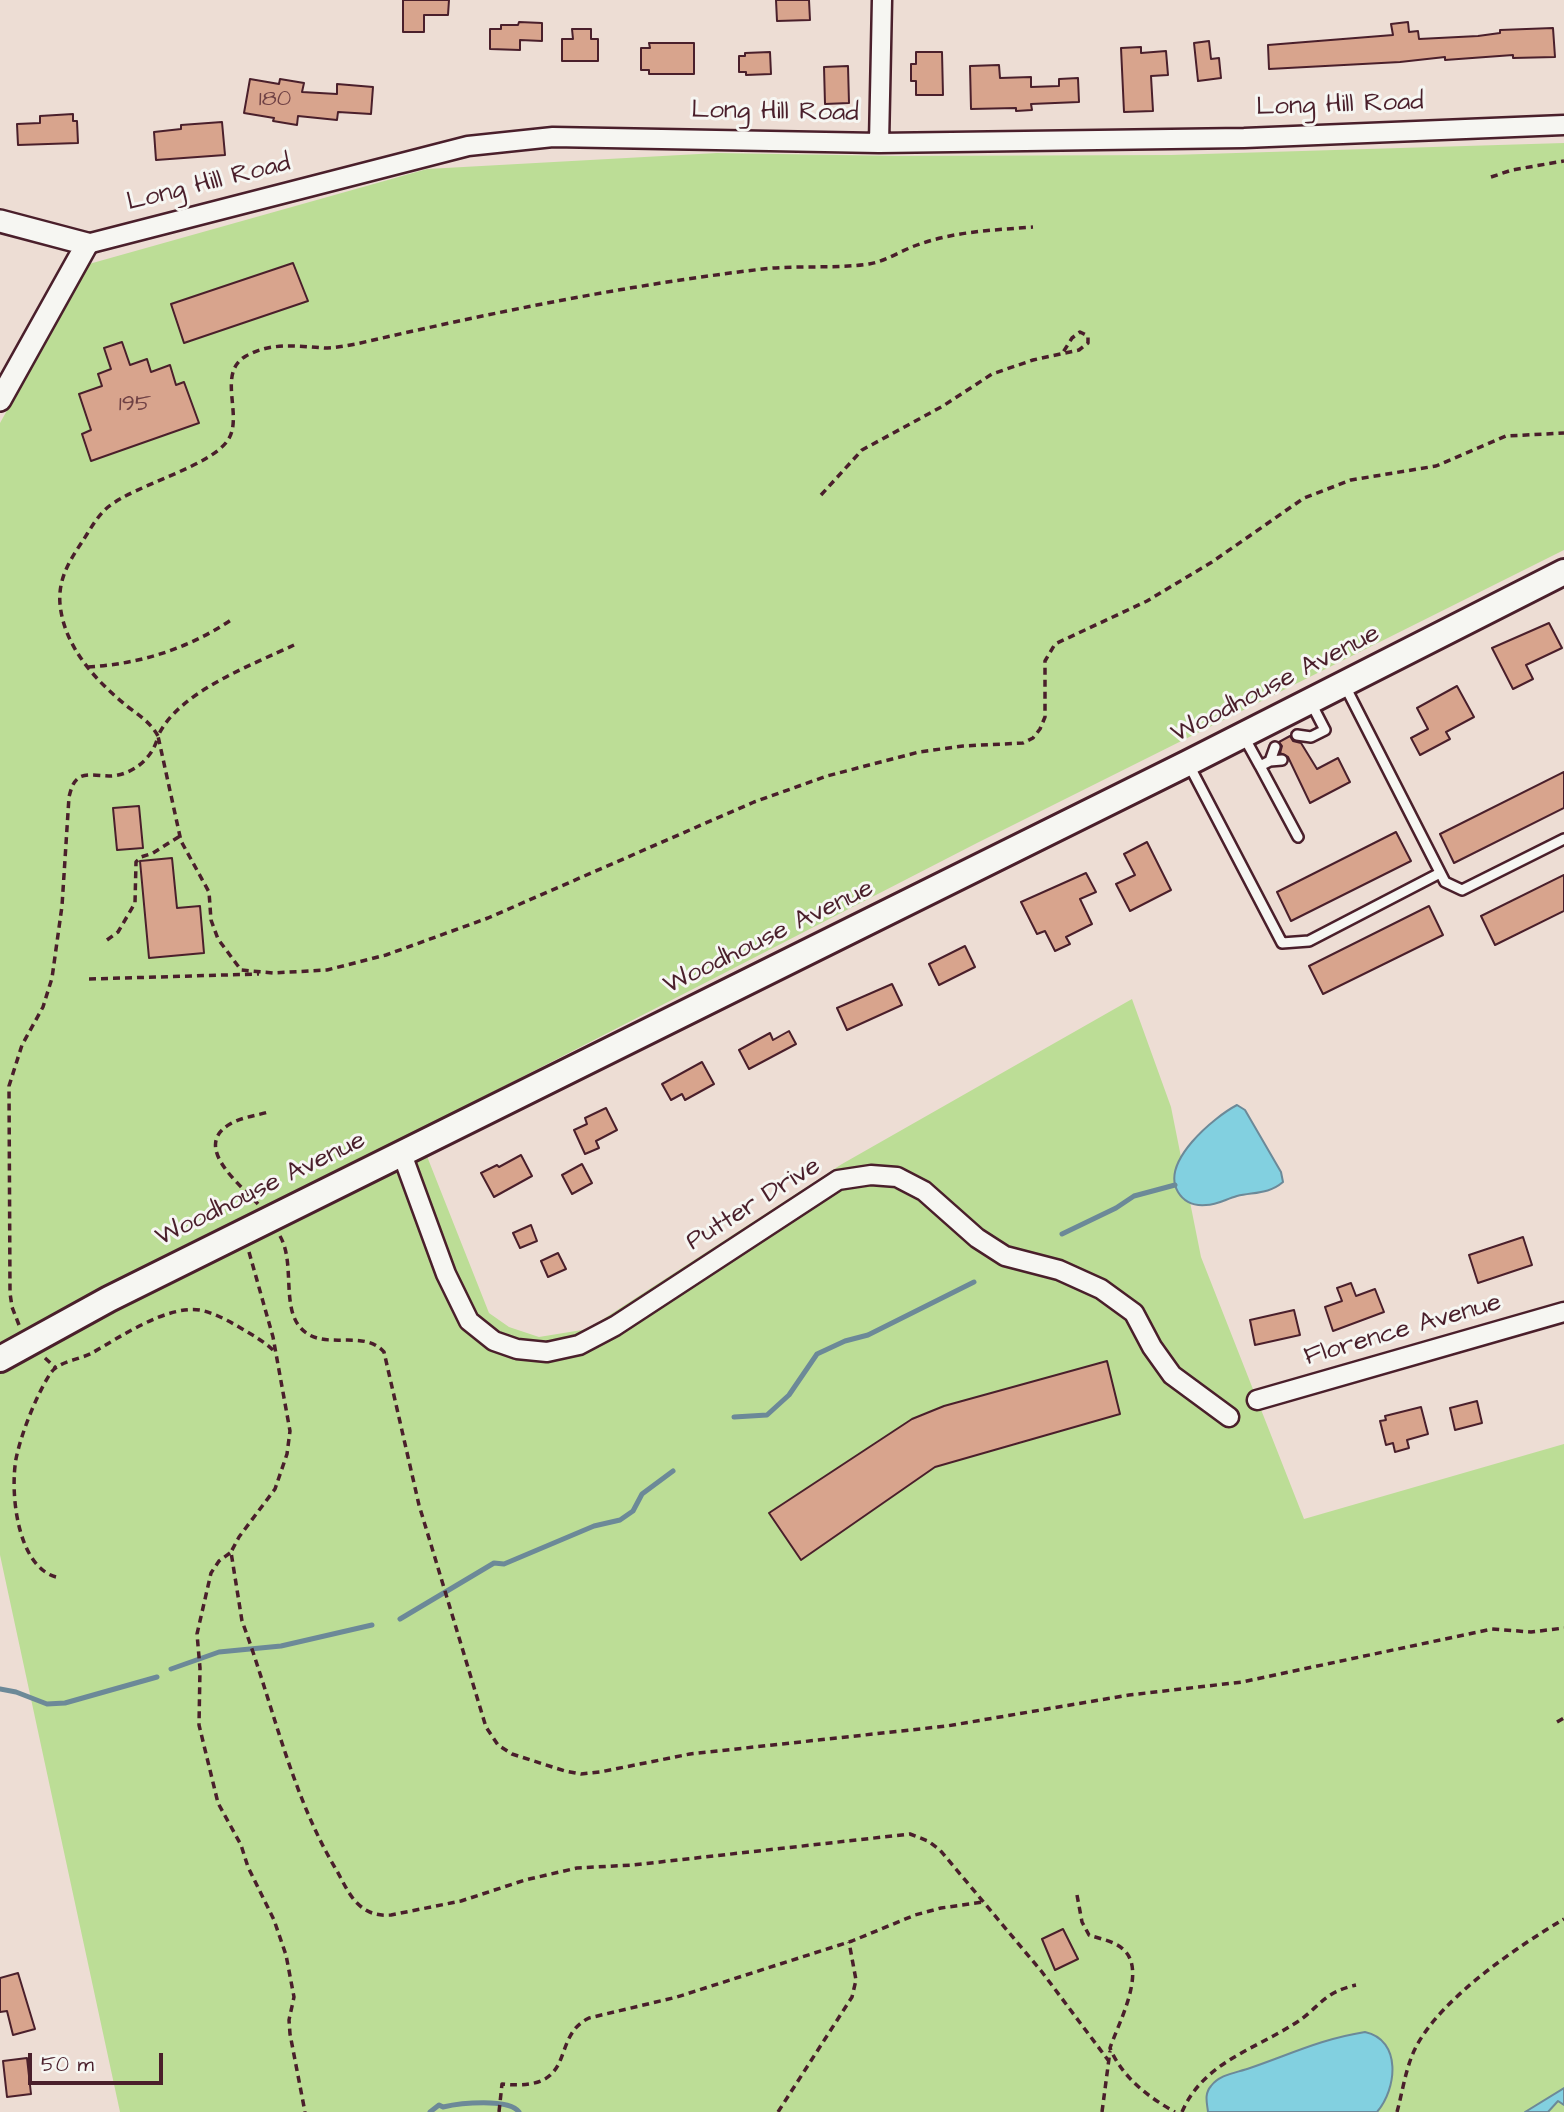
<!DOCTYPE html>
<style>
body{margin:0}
#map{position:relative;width:1564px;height:2112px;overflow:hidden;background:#edddd4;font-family:"Architects Daughter",sans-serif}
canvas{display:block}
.scale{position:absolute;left:28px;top:2053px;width:135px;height:32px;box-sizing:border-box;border:4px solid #4a1f2b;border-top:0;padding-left:9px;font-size:21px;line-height:24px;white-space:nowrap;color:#4a1f2b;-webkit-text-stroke:5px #f6f6f2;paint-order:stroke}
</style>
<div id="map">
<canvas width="1564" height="2112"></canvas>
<div class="scale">50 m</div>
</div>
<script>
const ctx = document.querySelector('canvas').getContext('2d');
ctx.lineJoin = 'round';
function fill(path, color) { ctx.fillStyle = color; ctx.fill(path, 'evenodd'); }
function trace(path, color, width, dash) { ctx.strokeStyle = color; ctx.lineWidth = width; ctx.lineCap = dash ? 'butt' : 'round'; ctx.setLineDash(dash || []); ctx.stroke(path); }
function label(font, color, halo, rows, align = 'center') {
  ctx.font = font + ' "Architects Daughter",sans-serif'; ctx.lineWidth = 6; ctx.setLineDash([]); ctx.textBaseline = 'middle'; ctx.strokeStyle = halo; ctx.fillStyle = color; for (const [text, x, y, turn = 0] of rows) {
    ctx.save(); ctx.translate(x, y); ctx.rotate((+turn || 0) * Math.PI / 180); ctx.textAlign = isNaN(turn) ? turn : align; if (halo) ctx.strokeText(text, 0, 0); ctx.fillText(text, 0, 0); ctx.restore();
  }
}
fill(new Path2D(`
 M1564,143v407l-587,293 -560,288 72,182 20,14 30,10 49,-8 254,-165 290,-165 39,108 30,150 103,262 260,-75v668h-1444l-120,-557v-1132l89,-159 338,-95 290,-16 179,3 275,-1z`), '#bcdd96');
const water = new Path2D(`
 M1237,1105l8,5 36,62 2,10c-14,12 -28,10 -46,14 -11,3 -20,9 -31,9 -12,1 -22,-3 -28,-13 -18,-30 36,-75 59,-87z
 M1365,2032c37,8 32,57 12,80h-169c-1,-9 -4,-18 3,-26 9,-12 25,-13 39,-18 41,-14 71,-29 115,-36z
 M1564,2088v17l-6,-4 -10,11h-23z`);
fill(water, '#82d0e0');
trace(water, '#6c8998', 2);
trace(new Path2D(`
 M1062,1234l54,-26 18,-12 41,-11
 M734,1417l33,-2 22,-20 28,-41 28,-13 23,-6 106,-53
 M400,1619l94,-56 10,1 90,-38 26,-6 13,-9 9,-17 31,-23
 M171,1669l48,-17 62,-6 91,-21
 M0,1689l16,3 31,12 18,-1 92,-26
 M430,2112l9,-7 4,2c17,-4 66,-9 76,5`), '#6c8998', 5);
const building = new Path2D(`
 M403,0h46l-1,15h-24v17h-21z
 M776,0h33l1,20 -33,1z
 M519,22l23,1v18l-22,-1v10l-30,-1v-20h11v-4h17z
 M1408,22l1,10 9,-1 1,8 59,-3 22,-3v-3l53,-2 2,29 -42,1v-3l-68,5v-3l-45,5 -131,7 -1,-24 125,-10 -2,-11z
 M572,29h19v10h7v22h-36v-22h11z
 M1209,41l2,18 8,-1 2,20 -23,3 -4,-38z
 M649,43h45v31h-45v-4h-8v-22h9z
 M1141,47v6l25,-2 2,24 -17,1 2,35 -29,1 -3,-64z
 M770,52l1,22 -25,1v-3h-7v-16h6v-3z
 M916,52h26l1,43h-27v-14h-5v-17h5z
 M999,65l1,13 31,-1v10l28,-1v-7l19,-1 1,24 -48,2 1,6 -16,1v-3l-45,1 -1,-43z
 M848,66l1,37 -24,1 -1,-37z
 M250,79l29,5 1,-5 24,4 -2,9 35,2v-10l36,3 -2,27 -33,-2 -1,8 -39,-4 -1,9 -24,-4 1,-3 -30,-5z
 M73,114v7h4l1,22 -60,2 -1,-21 23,-1v-7z
 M222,122l3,33 -69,5 -2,-28 27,-3v-4z
 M293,263l15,38 -124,42 -13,-39z
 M122,342l8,23 17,-6 4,13 19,-7 6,20 8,-3 15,41 -108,38 -9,-27 9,-4 -12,-36 23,-8 -4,-12 13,-5 -7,-21z
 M1549,623l13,25 -36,17 7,14 -20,10 -21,-41z
 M1457,686l17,31 -28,15 4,7 -30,16 -9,-17 17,-9 -11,-21z
 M1290,736l3,5 8,2 16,26 21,-11 12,24 -40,21 -22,-46 -8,-4 2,-7 -3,-4z
 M1564,772v36l-110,55 -14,-29z
 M139,806l4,42 -26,2 -4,-42z
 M1396,832l15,29 -120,60 -14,-29z
 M1147,842l24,48 -41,21 -14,-27 19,-9 -11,-21z
 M172,858l5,50 23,-2 4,47 -55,5 -9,-97z
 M1086,873l10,19 -16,7 12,25 -26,13 4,7 -15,7 -10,-20 -8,3 -16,-32z
 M1564,875v36l-69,34 -14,-29z
 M1429,906l14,29 -120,59 -14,-28z
 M965,946l10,21 -36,18 -10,-21z
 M892,984l10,21 -55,25 -10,-22z
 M789,1031l7,13 -47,25 -10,-19 31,-17 3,7z
 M702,1062l12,22 -29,16 -3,-6 -11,6 -9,-16z
 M606,1108l11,22 -21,11 3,7 -14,6 -11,-24 13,-6 -2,-6z
 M521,1155l11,21 -38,21 -13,-24 16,-8 2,2z
 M582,1164l10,19 -20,11 -10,-19z
 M531,1225l6,16 -17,7 -7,-15z
 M1523,1237l9,28 -54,18 -9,-28z
 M558,1253l8,16 -18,8 -7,-16z
 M1351,1283l5,13 19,-7 9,23 -51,19 -8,-24 17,-6 -5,-13z
 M1294,1310l6,25 -45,10 -5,-25z
 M1107,1361l13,53 -185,53 -134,93 -32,-47 143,-94 32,-13z
 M1477,1401l5,22 -27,7 -5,-22z
 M1421,1407l7,27 -21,6 2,8 -14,4 -2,-9 -7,2 -6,-24 6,-1 -1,-4z
 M1063,1929l15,30 -23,11 -13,-31z
 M18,1973l17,56 -22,6 -6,-24 -7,1v-34z
 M27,2058l4,36 -24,3 -4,-36z`);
fill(building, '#d8a48d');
trace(building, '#4a1f2b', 2);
const service = new Path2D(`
 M1345,686l100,196 17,8 102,-51
 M1297,735l14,2 14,-7 -14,-27
 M1244,737l16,29
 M1275,747l-5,14 -10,5 38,71
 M1270,761l12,-1
 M1189,765l93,178 27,-2 131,-68`);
const minor = new Path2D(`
 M879,143l3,-143
 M87,244l381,-98 85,-9 326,6 365,-5 320,-13
 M402,1154l44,120 23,47 25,20 23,8 30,3 32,-7 36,-19 223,-146 33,-5 26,2 27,14 53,47 28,18 54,14 42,19 33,24 18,34 20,28 57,42
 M1257,1400l307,-88`);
const tertiary = new Path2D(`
 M0,221l87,23 -87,156`);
const secondary = new Path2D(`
 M0,1359l109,-60 1079,-536 376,-191`);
trace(service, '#4a1f2b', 14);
trace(minor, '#4a1f2b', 23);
trace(tertiary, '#4a1f2b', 26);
trace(secondary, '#4a1f2b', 30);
trace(new Path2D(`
 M1491,177l21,-7 52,-9
 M821,495l41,-45 81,-44 49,-32 41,-14 46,-10 9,-7v-7l-8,-4 -8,6 -10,16
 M294,645c-42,20 -116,47 -136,91l23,105 28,51 2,28 7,19 23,31 32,3 54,-3 59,-15 102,-37 266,-116 73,-26 92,-24 44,-6 60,-3 10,-5 7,-9 5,-12v-56l10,-17 92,-43 65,-39 92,-64 47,-18 85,-14 70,-30 58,-3
 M88,667c53,-3 102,-19 146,-49
 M107,940l11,-8 17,-29 1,-41 5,-5 12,-4 27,-17
 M89,979l170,-5
 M258,1204c-17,-19 -67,-57 -28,-80 12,-7 25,-8 38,-12
 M280,1236c15,26 2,68 19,90 22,28 63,1 85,26l35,153 67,222 12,18 14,9 53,17 16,3 19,-2 90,-18 257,-28 182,-31 113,-13 250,-53 39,3 33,-4
 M249,1252l24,85 17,94 -3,23 -12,35 -36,48 -8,15 11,69c31,83 49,174 95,250 6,11 12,24 20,32 10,10 20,13 34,12l70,-14 64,-21 52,-12 56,-3 277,-31 18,7 12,9 102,122 66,88
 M19,1325l-7,-18 -2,-14 -1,-207 13,-41 21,-38 9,-29 10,-72 7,-109c2,-8 4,-16 11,-20 8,-4 20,-1 29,-1 22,0 44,-17 49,-40 -7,-13 -18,-20 -30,-29 -32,-26 -64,-60 -68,-103 -2,-23 8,-41 20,-59 9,-13 16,-28 28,-38 29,-23 102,-40 120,-67 16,-24 -12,-67 18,-84 25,-14 51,-10 78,-8 11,0 21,-2 32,-4 134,-31 270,-59 407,-75 35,-4 71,0 106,-5 18,-3 36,-16 54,-21 36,-12 73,-13 110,-16
 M45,1358l11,10
 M230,1553l-11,8 -8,12 -14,61 3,34 -1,57 19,78 23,42 7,22 26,53 12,35 8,42 -5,23 1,14 15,78
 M56,1577c-39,-11 -46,-84 -40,-118 5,-25 20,-63 34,-85 8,-13 29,-14 42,-21 28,-16 75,-48 108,-43 14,3 27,10 39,17 13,8 25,14 35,24
 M1557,1722l7,-4
 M1077,1895l5,27 7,13c11,4 26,6 35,15 23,22 -6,74 -14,98 12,29 38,49 65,64
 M499,2112l3,-28c79,8 46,-46 87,-66l88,-21 175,-56 63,-26 26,-7 42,-6
 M778,2112l74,-115 4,-17 -7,-38
 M1102,2112l8,-61
 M1182,2112c21,-49 71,-62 112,-88 26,-16 27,-31 62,-39
 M1397,2112c6,-22 9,-47 20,-67 27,-49 100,-98 147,-126`), '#4a1f2b', 3.5, [7, 5]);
trace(service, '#f6f6f2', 9);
trace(minor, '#f6f6f2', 18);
trace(tertiary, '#f6f6f2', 21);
trace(secondary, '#f6f6f2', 24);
label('23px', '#6e4044', null, [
 ["180",275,100],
 ["195",135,405]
]);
label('26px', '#4a1f2b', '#f6f6f2', [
 ["Long Hill Road",1340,106,-2],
 ["Long Hill Road",775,113,1],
 ["Long Hill Road",209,184,-14],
 ["Woodhouse Avenue",1276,685,-27],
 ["Woodhouse Avenue",769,938,-26],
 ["Woodhouse Avenue",261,1190,-26],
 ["Putter Drive",754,1205,-32],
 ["Florence Avenue",1403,1331,-16]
]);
</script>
